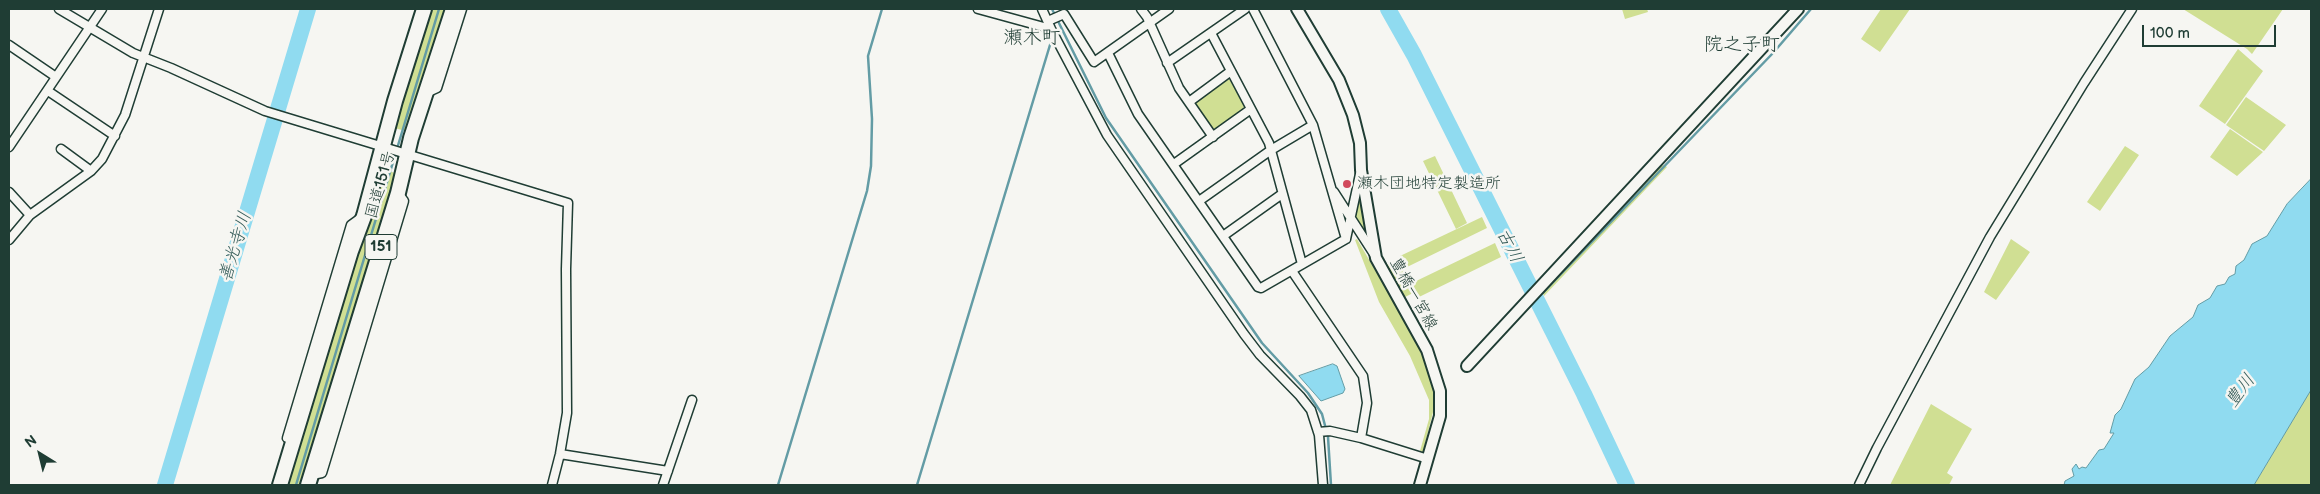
<!DOCTYPE html>
<meta charset="utf-8">
<style>
body{margin:0}
#map{position:relative;width:2320px;height:494px;overflow:hidden;background:#f6f6f2;font-family:"Balsamiq Sans",sans-serif}
canvas{display:block}
.frame{position:absolute;inset:0;border:10px solid #1f3d34;pointer-events:none}
.north{position:absolute;left:15px;top:429px;width:50px;height:50px;-webkit-text-stroke:4px #f6f6f2;paint-order:stroke;rotate:324deg;font-size:14px;font-weight:700;line-height:20px;text-align:center;color:#1f3d34}
.north::after{content:'';display:block;margin:auto;width:18px;height:22px;background:#1f3d34;clip-path:polygon(50% 0,100% 100%,50% 72%,0 100%)}
.scale{position:absolute;left:2142px;top:25px;width:134px;height:22px;box-sizing:border-box;border:2px solid #1f3d34;border-top:0;padding-left:6px;font-size:15px;line-height:18px;white-space:nowrap;color:#1f3d34;-webkit-text-stroke:4px #f6f6f2;paint-order:stroke}
</style>
<div id="map">
<canvas width="2320" height="494"></canvas>
<div class="frame"></div>
<div class="north">N</div>
<div class="scale">100 m</div>
</div>
<script>
const ctx = document.querySelector('canvas').getContext('2d');
ctx.lineJoin = 'round';
function fill(path, color) { ctx.fillStyle = color; ctx.fill(path, 'evenodd'); }
function trace(path, color, width, dash) { ctx.strokeStyle = color; ctx.lineWidth = width; ctx.lineCap = dash ? 'butt' : 'round'; ctx.setLineDash(dash || []); ctx.stroke(path); }
function label(font, color, halo, rows, align = 'center') {
  ctx.font = font + ' "Balsamiq Sans","Klee One",sans-serif'; ctx.lineWidth = 5; ctx.setLineDash([]); ctx.textBaseline = 'middle'; ctx.strokeStyle = halo; ctx.fillStyle = color; for (const [text, x, y, turn = 0] of rows) {
    ctx.save(); ctx.translate(x, y); ctx.rotate((+turn || 0) * Math.PI / 180); ctx.textAlign = isNaN(turn) ? turn : align; if (halo) ctx.strokeText(text, 0, 0); ctx.fillText(text, 0, 0); ctx.restore();
  }
}
fill(new Path2D(`
 M429,9h18l-10,34 -16,41 -15,47 -12,-3z
 M1622,9h25l1,3 -23,7z
 M1881,9h29l-30,43 -19,-13z
 M2183,9h100l-31,45 -5,-5z
 M2238,49l25,22 -38,53 -26,-18z
 M1225,78l7,3 13,23 -3,7 -24,18 -7,-1 -15,-22 1,-7z
 M2246,97l40,28 -22,26 -38,-26z
 M2230,129l33,23 -26,24 -27,-19z
 M2125,146l14,9 -39,56 -13,-9z
 M1435,156l32,67 -11,6 -33,-68z
 M1664,165l3,2 -123,129 -2,-5 119,-125z
 M386,170l12,4 -88,291 -9,20h-15l64,-214 19,-48z
 M1361,187l9,53 -15,-22z
 M1482,217l5,11 -82,40 -5,-12z
 M1357,239l54,93 15,31 11,33 -14,56 -3,-1 9,-32v-19l-19,-44 -31,-54 -24,-62z
 M2011,239l19,13 -34,48 -12,-8z
 M1495,243l6,14 -82,40 -7,-14z
 M1399,259l16,33 -14,7 -19,-32z
 M2311,390v95h-57l54,-91z
 M1931,404l41,25 -25,44 6,4 -4,8h-59z`), '#d0df93');
const water = new Path2D(`
 M2311,179v211l-57,95h-190l1,-4 9,-5 -2,-7 4,-5 3,5 3,-2 4,1 13,-18 5,-1 10,-16h-4l5,-18 6,-6 14,-30 14,-12 21,-31 23,-19 5,-12 12,-7 7,-12 8,-2 4,-7 6,-3 1,-8 8,-6 8,-16 15,-8 20,-32z
 M1333,364l4,2 8,23 -2,4 -22,8 -22,-25z`);
fill(water, '#90dbf0');
trace(water, '#639ca5', 1);
trace(new Path2D(`
 M1052,9l54,109 156,225 46,50 14,21 6,23 3,48
 M1536,300l237,-247 38,-44
 M296,485l143,-476
 M778,485l89,-294 4,-25 1,-47 -4,-63 14,-47
 M917,485l136,-450`), '#639ca5', 2.5);
trace(new Path2D(`
 M1388,9l26,46 170,339 43,91
 M165,485l143,-476`), '#90dbf0', 16);
const street = new Path2D(`
 M59,9l74,44 38,15 94,43 303,92 -2,66 1,144 -7,41 -8,31
 M978,9l73,20
 M1042,9l9,20 56,106 137,199 16,21 40,41 11,14 8,25 4,50
 M1141,9l6,8 32,71 34,49
 M1253,9l60,116 33,114
 M1048,21l16,-7 30,48 75,-53
 M1211,33l58,110 33,121
 M9,45l47,32
 M1108,53l30,61 120,173 3,1 85,-49 14,-65
 M1167,63l78,-54
 M48,91l67,45
 M426,93l11,-5 25,-79
 M1189,102l42,-31
 M9,147l93,-138
 M61,149l30,22
 M1174,164l77,-55
 M9,192l21,23
 M1334,192l40,62
 M1199,201l72,-51 42,-25
 M1223,236l59,-42
 M9,240l21,-25 61,-44 11,-12 23,-44 34,-106
 M1292,271l71,105 4,27 -6,35
 M1318,432l12,-1 31,7 67,21
 M287,438l64,-213 11,-8
 M560,454l108,17
 M312,475l10,-2 7,-23 75,-249 -6,-8
 M663,485l29,-85
 M1859,485l18,-37 113,-211 94,-154 48,-74`);
const secondary = new Path2D(`
 M1297,9l42,71 14,35 7,28 1,27 15,88 51,92 13,41v25l-20,69
 M1467,366l331,-357`);
const highway = new Path2D(`
 M280,485l71,-234 13,-35 31,-115 29,-92
 M308,485l90,-292 13,-55 42,-129`);
trace(street, '#1f3d34', 11);
trace(secondary, '#1f3d34', 14);
trace(highway, '#1f3d34', 18);
trace(street, '#f6f6f2', 8);
trace(secondary, '#f6f6f2', 10);
trace(highway, '#f6f6f2', 14);
for (const [x, y, r, color] of [
 [1347,184,5,"#d1495b"]
]) { const dot = new Path2D(); dot.arc(x, y, r, 0, 2 * Math.PI); ctx.fillStyle = color; ctx.fill(dot); trace(dot, '#f6f6f2', 2); }
for (const [x, y, w] of [
 [381,247,32]
]) { const box = new Path2D(); box.roundRect(x - w / 2, y - 12.5, w, 25, 4); ctx.fillStyle = '#f6f6f2'; ctx.fill(box); trace(box, '#1f3d34', 1); }
label('bold 15px', '#1f3d34', null, [
 ["151",381,247]
]);
label('16px', '#1f3d34', '#f6f6f2', [
 ["瀬木団地特定製造所",1357,184]
], 'left');
label('16px', '#1f3d34', '#f6f6f2', [
 ["国道151号",381,185,-74],
 ["豊橋一宮線",1413,294,61]
]);
label('italic 18px', '#365d5a', '#f6f6f2', [
 ["古川",1509,246,63],
 ["善光寺川",236,247,-73],
 ["豊川",2241,391,-53]
]);
label('19px', '#1f3d34', '#f6f6f2', [
 ["瀬木町",1032,38],
 ["院之子町",1742,45]
]);
</script>
